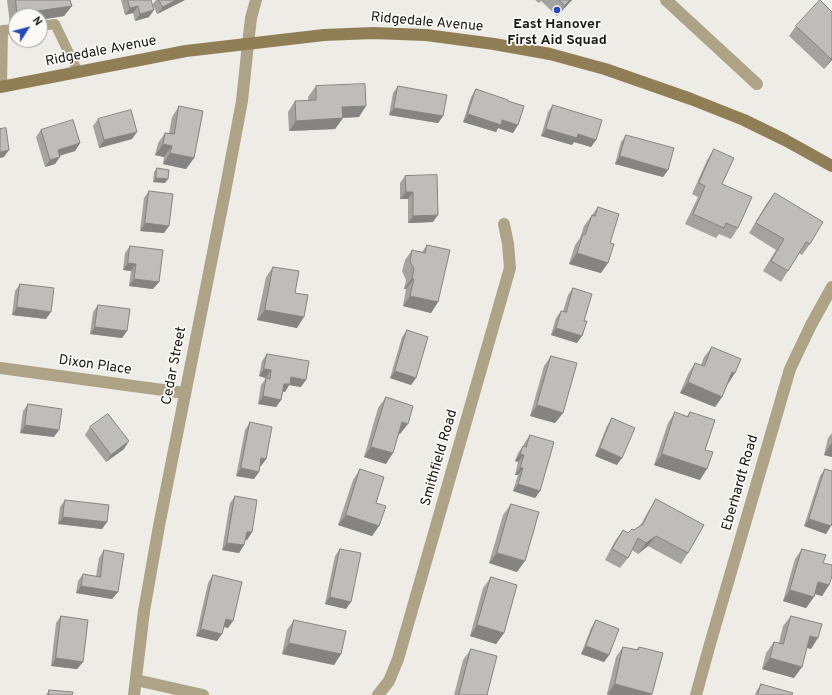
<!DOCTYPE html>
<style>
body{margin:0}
#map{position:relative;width:832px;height:695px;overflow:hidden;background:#eeece7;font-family:Overpass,sans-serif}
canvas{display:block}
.north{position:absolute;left:8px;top:8px;width:40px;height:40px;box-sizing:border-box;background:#fbf9f5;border:1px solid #a1a09d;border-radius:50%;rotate:54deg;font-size:11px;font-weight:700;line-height:16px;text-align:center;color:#1a1a18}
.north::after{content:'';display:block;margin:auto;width:14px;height:18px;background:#2848b8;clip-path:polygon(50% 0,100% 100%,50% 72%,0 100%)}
</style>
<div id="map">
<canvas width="832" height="695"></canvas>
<div class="north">N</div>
</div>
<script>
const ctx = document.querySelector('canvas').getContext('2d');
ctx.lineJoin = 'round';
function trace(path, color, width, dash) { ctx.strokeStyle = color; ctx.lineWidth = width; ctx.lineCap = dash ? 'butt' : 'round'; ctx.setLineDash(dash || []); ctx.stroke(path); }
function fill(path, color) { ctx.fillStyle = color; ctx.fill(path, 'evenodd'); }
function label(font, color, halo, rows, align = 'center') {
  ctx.font = font + ' Overpass,sans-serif'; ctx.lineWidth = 3.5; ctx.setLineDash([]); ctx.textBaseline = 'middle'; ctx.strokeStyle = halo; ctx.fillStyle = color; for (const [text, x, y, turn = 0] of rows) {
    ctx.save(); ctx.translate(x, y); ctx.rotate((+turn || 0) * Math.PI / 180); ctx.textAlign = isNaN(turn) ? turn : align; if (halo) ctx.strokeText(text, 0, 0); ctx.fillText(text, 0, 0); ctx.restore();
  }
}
trace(new Path2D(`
 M40,26l15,-2 23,48
 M2,87l1,-57 13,-1`), '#aea287', 10);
trace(new Path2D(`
 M666,0l91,84
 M248,44l3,-26 5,-18
 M0,368l185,25
 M136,680l67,15
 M378,695l11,-14 9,-22 112,-391 -2,-24 -4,-20
 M696,695l14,-51 80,-275 21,-44 21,-38`), '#aea287', 12);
trace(new Path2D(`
 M134,695l10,-84 15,-85 65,-329 18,-96 6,-57`), '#aea287', 12);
trace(new Path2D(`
 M0,87l186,-36 138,-16 49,-2 53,2 68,9 56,10 55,15 86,30 53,21 41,20 47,26`), '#907e56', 12);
fill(new Path2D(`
 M7,0h63l-6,16 -54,8z
 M121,0h30l1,5 4,-5h29l-28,14 -4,-9 -4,12 -14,4 -2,-8 -8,2z
 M535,0h37l-15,16 -16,-15 -2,2z
 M832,12v48l-8,9 -35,-33 7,-10z
 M316,86l43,31 -16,1 -8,11 -46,2 -1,-19 7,-11h13v-4z
 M398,86l45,30 -5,7 -49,-8 4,-22z
 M476,89l32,12 5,32 -15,-5 -2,4 -33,-10 8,-25z
 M553,105l43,35 -5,7 -17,-5 -2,3 -31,-9 7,-24z
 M179,106l15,52 -8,11 -23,-5 1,-7 -9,-2 3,-12 7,-10h4l3,-16z
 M98,119l34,20 -33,9 -6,-22z
 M41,130l39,13 -5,8 -15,4 -5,9 -10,3 -9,-30z
 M626,135l42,35 -5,7 -48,-13 6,-22z
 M714,149l8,35 16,44 -7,11 -12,-5 -3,4 -31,-14 13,-27 -6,-3 15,-34z
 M157,168l8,15 -12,-1 1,-10z
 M405,176l28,46 -25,1v-24h-8v-16z
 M149,191l15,42 -24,-2 4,-33z
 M775,193l35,51 -8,11 -3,-2 -11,18 -7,11 -18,-11 13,-21 -27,-17 18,-30z
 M598,207l12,36 -9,30 -32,-9 6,-19 5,-7 4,-12z
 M427,245l11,57 -7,11 -28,-7 3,-17h-2l2,-9 -4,-9 3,-11 7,-10 10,2z
 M130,246l29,36 -6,7 -24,-3 2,-15 -8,-1 2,-17z
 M273,267l22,26 2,35 -40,-8 9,-43z
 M20,284l26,35 -34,-4 3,-24z
 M573,288l11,33 -7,22 -26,-8 5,-17 5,-7h2l5,-16z
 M98,305l29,26 -5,7 -32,-4 3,-22z
 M407,330l9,48 -5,7 -21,-7 12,-41z
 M712,347l16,37v-1l-6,14 -7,10 -35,-14 8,-19 7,-11 6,2 3,-8z
 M267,354l34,33 -12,-2 -4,7 -2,-1 -2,9 -5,7 -18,-3 3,-19 5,-7 -7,-2 3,-15z
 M551,356l12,57 -8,10 -25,-7 14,-50z
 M386,397l14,37h-1l-13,30 -22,-7 14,-49z
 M28,404l26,33 -34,-4 3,-22z
 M675,412l12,4 3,-4 15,38 -5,30 -46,-15 14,-42z
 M612,418l5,47 -22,-9 12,-30z
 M250,422l16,37 -5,7h-1l-6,13 -18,-3 9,-46z
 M90,427l34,22 -18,13 -21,-27z
 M832,433v24l-8,-2 4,-17z
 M530,435l10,56 -5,7 -22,-7 5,-16h-3l3,-13 -3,-1 3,-8 5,-7 2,-4z
 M360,469l16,34 3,23 -7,10 -34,-11 15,-45z
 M825,469l1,65 -22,-8 16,-50z
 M235,496l17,36 -5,8 -2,-1 -1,6 -5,8 -17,-3 8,-47z
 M656,499l32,54 -7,11 -33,-18 -10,8 -6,-4 -4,8 -8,10 -15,-8 10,-19 8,-11 5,3 6,-3 6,-4 9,-16z
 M65,500l42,22 -5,7 -44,-5 2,-17z
 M511,504l6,68 -28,-9 14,-48z
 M340,549l6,60 -21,-5 10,-48z
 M802,549l21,14 6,22 -7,11 -7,-2 -9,14 -23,-7 12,-42z
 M104,550l14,42 -6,7 -36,-6 2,-12 5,-7 13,2 3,-18z
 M213,575l15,53 -4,-1 -7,14 -21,-5 12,-53z
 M491,577l13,56 -8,11 -26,-8 13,-48z
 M61,616l22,46 -6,7 -26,-3 5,-43z
 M791,616l20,33 -4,-1 -13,30 -32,-9 4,-16 8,-11 5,1 4,-17z
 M294,620l47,34 -7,11 -52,-11 5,-24z
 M596,620l13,35 -5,7 -23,-8 10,-26z
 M623,647l13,3 3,-3 13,47 -1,1h-41l-3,-1 9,-37z
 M471,649l16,46h-33l9,-35z
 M761,684l31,11h-37l1,-3z
 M49,690l23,5h-26z`), '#a4a39f');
fill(new Path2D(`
 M176,0h9l-28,14 6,-7z
 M570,0h2l-15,16 8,-11z
 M72,6l-8,10 -24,4v-4h-24v8h-6l7,-10z
 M138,6l-5,7 -8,2 5,-7z
 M154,10l-5,7 -14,4 5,-7z
 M832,58v2l-8,9z
 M366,106l-7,11 -24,1 7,-11z
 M394,108l49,8 -5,7 -49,-8z
 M468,114l34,6 16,5 -5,8 -15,-5 -2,4 -33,-10z
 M343,118l-8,11 -46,2 7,-10z
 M546,129l32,5 18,6 -5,7 -17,-5 -2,3 -31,-9z
 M137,132l-5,7 -33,9 5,-8z
 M80,143l-5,8 -22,7 5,-8z
 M163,144l9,2 -8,11 -9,-2z
 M9,150l-5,7 -4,1v-6z
 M170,153l24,5 -8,11 -23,-5z
 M620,156l48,14 -5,7 -48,-13z
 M60,157l-5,7 -10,3 5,-7z
 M156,178l12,1 -3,4 -12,-1z
 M406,192h7l-5,7h-8z
 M438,215l-5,7 -25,1 5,-7z
 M145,223l24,3 -5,7 -24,-2z
 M577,253l31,10 -7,10 -32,-9z
 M128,263l8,1 -5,7 -8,-1z
 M412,278l2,1 -8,10h-2z
 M134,279l25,3 -6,7 -24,-3z
 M410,296l28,6 -7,11 -28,-7z
 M17,307l34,5 -5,7 -34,-4z
 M265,310l39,7 -7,11 -40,-8z
 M95,327l32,4 -5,7 -32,-4z
 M556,328l26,8 -5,7 -26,-8z
 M264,369l7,1 -5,8 -7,-2z
 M395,371l21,7 -5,7 -21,-7z
 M732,372l3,1 -7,11 -3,-2z
 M291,377l15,3 -5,7 -12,-2 -4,7 -6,-1 5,-7z
 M688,382l34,15 -7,10 -35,-14z
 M263,396l18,4 -5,7 -18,-3z
 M537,405l26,8 -8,10 -25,-7z
 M402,422l6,2 -8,10 -5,-1z
 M25,425l34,5 -5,7 -34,-4z
 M129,441l-5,8 -18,13 5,-7z
 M831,444h1v13l-8,-2z
 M371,447l22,6 -7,11 -22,-7z
 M600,448l22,10 -5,7 -22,-9z
 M520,454l4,1 -6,7 -3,-1z
 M662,454l45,15 -7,11 -46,-15z
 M261,458l5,1 -5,7h-5z
 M241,468l18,4 -5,7 -18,-3z
 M520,468h3l-5,7h-3z
 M518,484l22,7 -5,7 -22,-7z
 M346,515l33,11 -7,10 -34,-11z
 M63,517l44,5 -5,7 -44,-5z
 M809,519l22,7 -5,8 -22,-8z
 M247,532h5l-5,8 -5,-1z
 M656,536l-8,10 -10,8 8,-11z
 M227,543l17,2 -5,8 -17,-3z
 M497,553l28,8 -8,11 -28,-9z
 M818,582l11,3 -7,11 -11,-3z
 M81,586l37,6 -6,7 -36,-6z
 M790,590l24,7 -8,11 -23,-7z
 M330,597l21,5 -5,7 -21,-5z
 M226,619l7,2 -5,7 -7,-2z
 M477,625l27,8 -8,11 -26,-8z
 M201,629l21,5 -5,7 -21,-5z
 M810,636l8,2 -7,11 -9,-3z
 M289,643l52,11 -7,11 -52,-11z
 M586,646l23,9 -5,7 -23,-8z
 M56,658l27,4 -6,7 -26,-3z
 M770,658l32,9 -8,11 -32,-9z
 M615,684l37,10 -1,1h-41l-3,-1z`), '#868482');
const building = new Path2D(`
 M16,0h54l2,6 -55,8z
 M128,0h23l3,10 -14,4 -2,-8 -8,2z
 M159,0h17l-13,7z
 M559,0h11l-5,5z
 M820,0l12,12v46l-1,1 -35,-33z
 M365,84l1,22 -24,1 1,11 -47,3 -1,-20 21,-1v-14z
 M398,86l49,9 -4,21 -49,-8z
 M476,89l32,11v1l16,5 -6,19 -16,-5 -1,5 -33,-11z
 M553,105l49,15 -6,20 -18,-6 -1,4 -31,-9z
 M179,106l24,5 -9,47 -24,-5 2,-7 -9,-2 2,-11 9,1z
 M131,110l6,22 -33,8 -6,-21z
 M73,120l7,23 -22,7 2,7 -10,3 -9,-30z
 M6,128l3,22 -9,2v-23z
 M626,135l48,13 -6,22 -48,-14z
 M714,149l20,9 -12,26 30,13 -14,31 -12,-5 -2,5 -31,-14 12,-28 -6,-3z
 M157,168l12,2 -1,9 -12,-1z
 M437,175l1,40 -25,1v-24h-7l-1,-16z
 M149,191l24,3 -4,32 -24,-3z
 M775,193l48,29 -13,22 -4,-2 -18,29 -17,-10 13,-22 -28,-16z
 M598,207l21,7 -9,29 4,1 -6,19 -31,-10 6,-19 2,1 7,-20 3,1z
 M427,245l23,5 -12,52 -28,-6 4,-17 -2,-1 2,-9 -4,-8 2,-11 13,3z
 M130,246l33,4 -4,32 -25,-3 2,-15 -8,-1z
 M273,267l26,4 -4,22 13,2 -4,22 -39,-7z
 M20,284l34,4 -3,24 -34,-5z
 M573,288l19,6 -8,27h3l-5,15 -26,-8 5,-17 5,1z
 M98,305l32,4 -3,22 -32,-4z
 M407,330l21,7 -12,41 -21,-7z
 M712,347l29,12 -6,14 -3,-1 -10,25 -34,-15 7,-19 9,3z
 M267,354l42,7 -3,19 -15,-3 -1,7h-6l-3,16 -18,-4 3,-18 4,1 1,-9 -7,-1z
 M551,356l26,7 -14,50 -26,-8z
 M386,397l27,9 -5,18 -6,-2 -9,31 -22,-6z
 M28,404l34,5 -3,21 -34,-5z
 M675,412l13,5 2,-5 25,8 -10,30 8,2 -6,17 -45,-15z
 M108,414l21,27 -18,14 -21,-28z
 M612,418l23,10 -13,30 -22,-10z
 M250,422l22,5 -6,32 -5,-1 -2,14 -18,-4z
 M530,435l24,7 -14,49 -22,-7 5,-16h-3l4,-13 -4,-1 3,-8 3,1z
 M360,469l24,8 -8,26 10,3 -7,20 -33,-11z
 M825,469l7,2v52l-1,3 -22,-7z
 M235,496l22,4 -5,32h-5l-3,13 -17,-2z
 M656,499l48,26 -16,28 -32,-17 -10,7 -8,-5 -10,20 -16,-9 11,-19 5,3 4,-4 2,1 7,-5h1z
 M65,500l44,5 -2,17 -44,-5z
 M511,504l28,8 -14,49 -28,-8z
 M340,549l21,4 -10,49 -21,-5z
 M802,549l24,6 -3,8 9,2v11l-3,9 -11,-3 -4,15 -24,-7z
 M104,550l20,4 -6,38 -37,-6 2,-12 17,3z
 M213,575l29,7 -9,39 -7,-2 -4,15 -21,-5z
 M491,577l26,8 -13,48 -27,-8z
 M61,616l27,4 -5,42 -27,-4z
 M791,616l31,8 -4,14 -8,-2 -8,31 -32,-9 4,-16 9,2z
 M294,620l52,11 -5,23 -52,-11z
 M596,620l23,9 -10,26 -23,-9z
 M623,647l15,3 1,-3 24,6 -11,41 -37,-10z
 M471,649l26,7 -10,39h-28z
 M761,684l32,9 -1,2h-34z
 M49,690l24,2 -1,3h-23z`);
fill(building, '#bfbdb9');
trace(building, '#868482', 1);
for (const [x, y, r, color] of [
 [557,10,4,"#2848b8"]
]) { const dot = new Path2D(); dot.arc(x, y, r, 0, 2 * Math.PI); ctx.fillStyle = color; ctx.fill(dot); trace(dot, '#fbf9f5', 1.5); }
label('14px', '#1a1a18', '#fbf9f5', [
 ["Ridgedale Avenue",427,23,5],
 ["Ridgedale Avenue",101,52,-11],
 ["Dixon Place",95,366,8],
 ["Cedar Street",175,366,-79],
 ["Smithfield Road",440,458,-74],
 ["Eberhardt Road",741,483,-74]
]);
label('bold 14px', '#1a1a18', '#fbf9f5', [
 ["East Hanover",557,25],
 ["First Aid Squad",557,41]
]);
</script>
